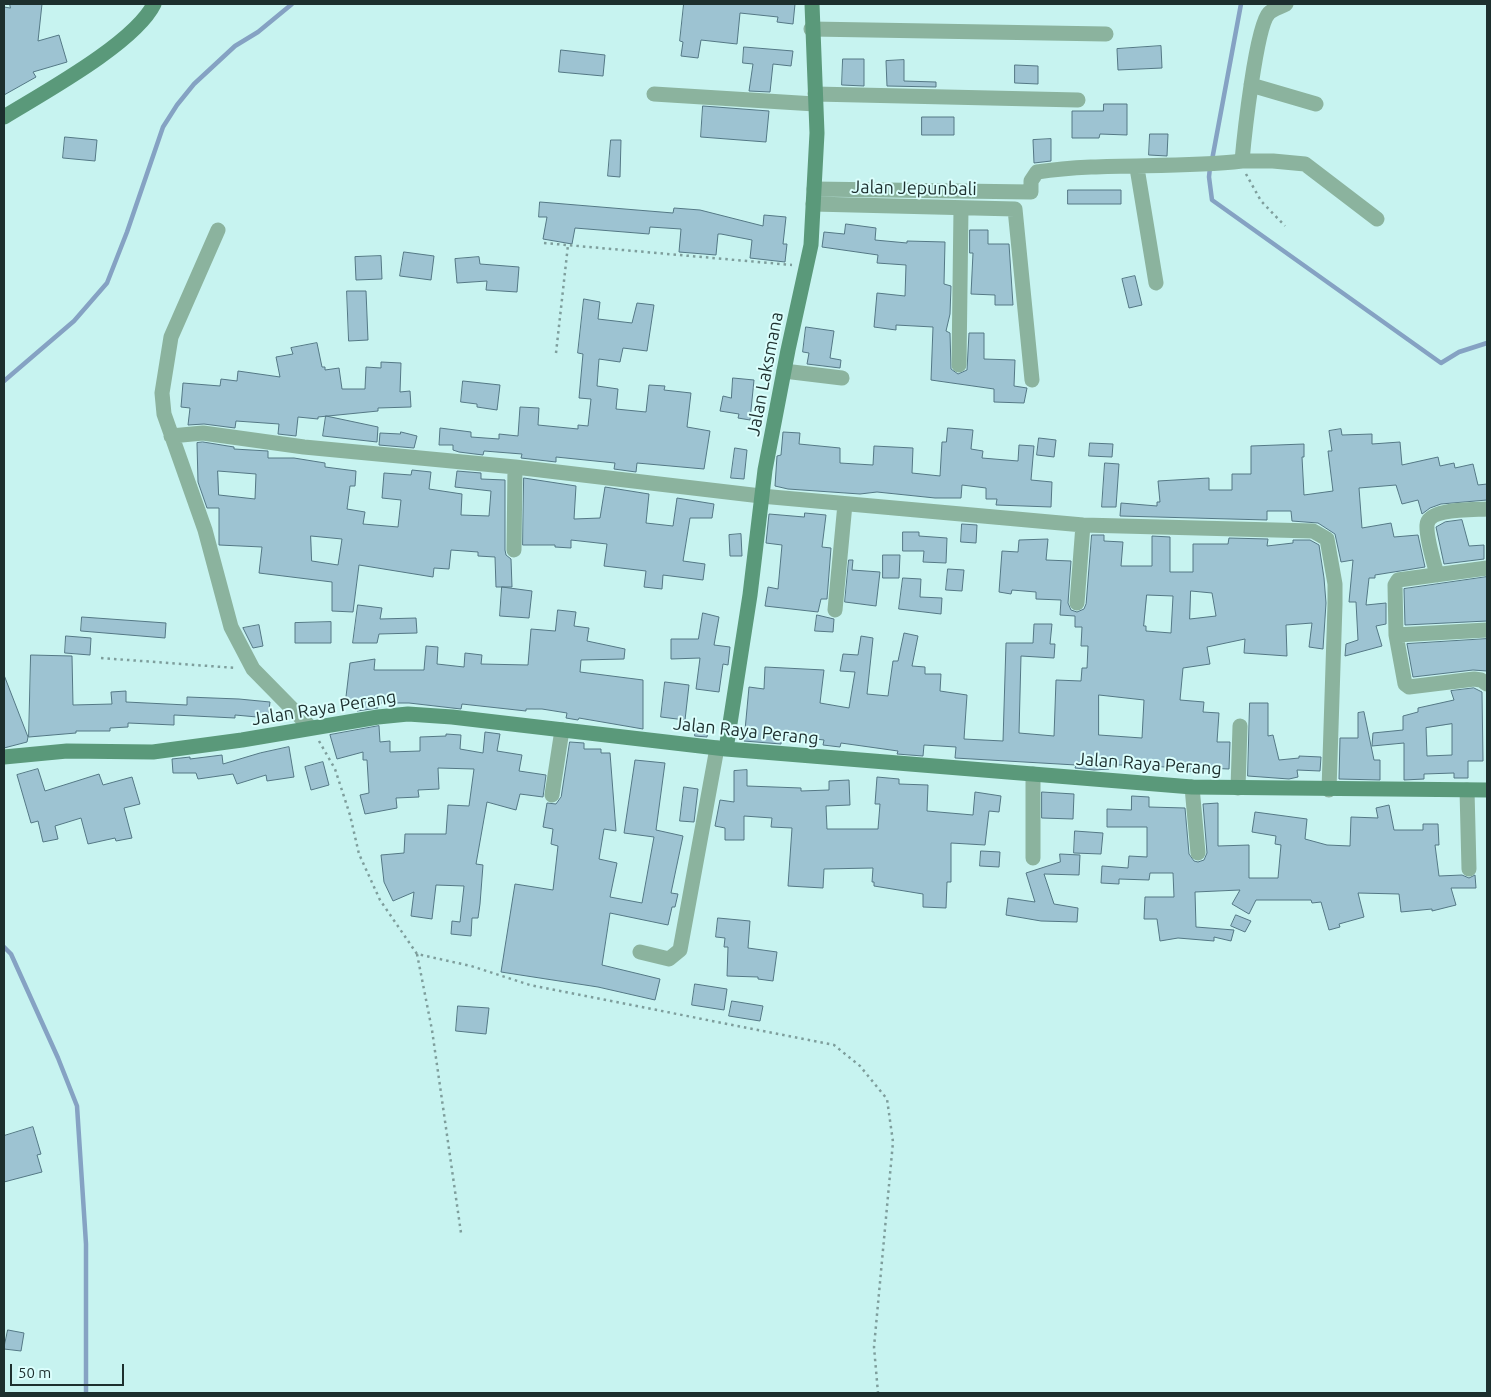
<!DOCTYPE html>
<style>
body{margin:0}
#map{position:relative;width:1491px;height:1397px;overflow:hidden;background:#c7f3f0;font-family:Ubuntu,sans-serif}
canvas{display:block}
.frame{position:absolute;inset:0;border:5px solid #1d2f2e;pointer-events:none}
.scale{position:absolute;left:10px;top:1364px;width:114px;height:22px;box-sizing:border-box;border:2px solid #1d2f2e;border-top:0;padding-left:6px;font-size:15px;line-height:18px;white-space:nowrap;color:#1d2f2e;-webkit-text-stroke:4px #dbfefc;paint-order:stroke}
</style>
<div id="map">
<canvas width="1491" height="1397"></canvas>
<div class="frame"></div>
<div class="scale">50 m</div>
</div>
<script>
const ctx = document.querySelector('canvas').getContext('2d');
ctx.lineJoin = 'round';
function trace(path, color, width, dash) { ctx.strokeStyle = color; ctx.lineWidth = width; ctx.lineCap = dash ? 'butt' : 'round'; ctx.setLineDash(dash || []); ctx.stroke(path); }
function fill(path, color) { ctx.fillStyle = color; ctx.fill(path, 'evenodd'); }
function label(font, color, halo, rows, align = 'center') {
  ctx.font = font + ' Ubuntu,sans-serif'; ctx.lineWidth = 4; ctx.setLineDash([]); ctx.textBaseline = 'middle'; ctx.strokeStyle = halo; ctx.fillStyle = color; for (const [text, x, y, turn = 0] of rows) {
    ctx.save(); ctx.translate(x, y); ctx.rotate((+turn || 0) * Math.PI / 180); ctx.textAlign = isNaN(turn) ? turn : align; if (halo) ctx.strokeText(text, 0, 0); ctx.fillText(text, 0, 0); ctx.restore();
  }
}
trace(new Path2D(`
 M1212,160l29,-156
 M1210,167l-1,10 3,23 229,163 18,-11 28,-9
 M4,381l70,-60 33,-38 20,-51 36,-105 14,-22 17,-21 41,-38 23,-14 34,-28
 M4,947l7,7 47,104 19,48 9,138v149`), '#85a2c3', 4.5);
const building = new Path2D(`
 M10,4h32l-4,37 21,-6 8,27 -34,10 3,5 -32,18v-88l6,1z
 M684,4h111l-2,20 -16,-2 1,-5 -38,-4 -3,31 -36,-4 -3,18 -17,-2 2,-14 -3,-1z
 M1161,46l1,22 -44,2 -1,-21z
 M744,47l49,4 -2,15 -18,-2 -3,28 -21,-1 4,-27 -10,-1z
 M561,50l44,5 -2,21 -44,-4z
 M843,59h21v27l-22,-1z
 M904,60v21l32,1v5l-49,-1 -1,-25z
 M1015,65l23,1v18l-23,-1z
 M1104,104h23v31l-27,-1 -1,4h-27v-27h31z
 M703,106l66,5 -3,31 -65,-5z
 M922,117h32v18h-32z
 M1150,134h18l-1,22 -18,-1z
 M65,137l32,3 -2,21 -32,-3z
 M1051,139v22l-17,2 -1,-23z
 M611,140h10l-1,37 -12,-1z
 M1068,190h53v14h-53z
 M540,202l133,11 1,-5 26,2 63,16 1,-11 22,2 -3,27h4l-2,18 -35,-4 2,-18 -31,-6h-3l-2,21 -37,-3 2,-23 -31,-2 -1,7 -74,-6 -3,16 -29,-5 4,-22h-8z
 M846,224l30,4 -1,12 32,3v-2l38,1 -1,42 7,2 -1,28 -4,17 4,2 1,36 7,5 9,-4 2,-37h15v26l31,1 -1,26 13,2 -3,15 -30,-1v-13l-63,-9 2,-53 -37,-2v5l-22,-3 3,-34 28,3 1,-31 -29,-2 1,-8 -56,-8 2,-15 20,2z
 M970,230h18v14h21l4,61h-18v-10l-24,-1 2,-41h-3z
 M404,252l30,4 -3,24 -31,-4z
 M381,256l1,23 -26,1 -1,-23z
 M479,257l1,7 39,3 -2,25 -31,-2 1,-9 -30,2 -2,-24z
 M1135,276l7,29 -13,3 -7,-29z
 M347,291h19l2,49 -19,1z
 M584,299l16,3 -2,17 34,4 5,-20 17,2 -7,46 -24,-3 -3,14 -21,-3 -2,27 21,3 -2,20 30,3 3,-27 16,1 -1,4 27,3 -4,34 23,4 -6,38 -67,-6 -1,9 -22,-3 1,-6 -59,-6v5l-35,-4 1,-4 -38,-3 -1,4 -24,-3 -6,-2v-5h-14l1,-17 31,4v5l28,2v-5l19,2 2,-29 19,1 -1,17 40,4v-4l10,1 3,-27 -12,-1 4,-44 -5,-1z
 M806,327l28,4 -4,27 11,2 -1,8 -33,-4 2,-11 -6,-1z
 M317,343l5,24h3v3l14,-2 3,21h23l1,-22 15,1v-6l20,1 -1,29 10,-1 1,16 -33,1v3l-60,6v2l-20,-2 -2,19 -18,-2 1,-10 -43,-3 -1,7 -31,-4 -16,1 2,-17 -9,-1 2,-24 37,3 1,-7 16,2 1,-10 42,6 -4,-20 17,-3 -2,-6z
 M733,378l21,2 -4,40 -12,-2 1,-4 -19,-3 3,-15 8,2z
 M463,381l37,4 -3,25 -20,-3v-3l-16,-2z
 M326,416l52,11 -1,15 -54,-6z
 M948,428l25,2 -2,19 12,2 -1,7 36,3 1,-16 15,1 -3,34 21,2 -1,25 -55,-2 1,-6h-11v-11l-24,-3 -1,13h-26l-58,-6 -17,2 -72,-5 -13,-3 2,-30 4,-1 2,-23 17,1 -1,11 41,4v15l33,2 1,-19 39,2 -1,25 28,3 2,-34h4z
 M1341,429l1,6 30,-1v10l28,-2 2,23 36,-8 2,9 14,-3 1,5 18,-4 5,21 9,-1v16l-46,4 -11,4 -8,6 -4,-14 -16,4 -6,-19 -37,3 3,40 29,-5 3,14 24,-2 7,32 -50,8v3h-6l-3,27 20,-2v21l-10,2 6,20 -37,10 1,-12 12,-4 -2,-38h-7l4,-42 -12,2 -6,-28 -17,-11 -26,-2 -1,-10h-24v9l-147,-4 1,-13 36,3v-4h3l-2,-21 51,-3v12h23v-16h19v-28l53,-2v13h-2l2,38 29,-4 -5,-40h4l-3,-20z
 M401,432l16,4 -3,12 -35,-3 1,-12 20,1z
 M1039,438l17,2 -2,17 -17,-2z
 M203,442l31,5v2l34,2v7h26l31,5v4l31,4 -1,15h-5l-3,23 18,3 -2,12 35,3 3,-27 -19,-2 2,-25 27,2 1,-5 19,2 -2,17 33,5 -1,21 28,1 2,-25 -36,-4 2,-16 24,2v6l24,1v70l1,5 5,4 1,28h-16l-1,-30 -17,-1v-4l-27,-2 -2,19 -15,-1 -1,9 -74,-12 -6,47 -21,-1v-29l-73,-9 3,-26 -43,-2v-37h-12l-9,-26 -1,-39zM218,471l38,3 -1,25 -36,-4zM311,536l31,3 -4,26 -26,-4z
 M1090,443l23,1 -1,13 -23,-1z
 M735,448l12,2 -3,29 -13,-1z
 M1105,463l14,1 -3,43h-14z
 M524,478l52,8 -2,33 26,-1 5,-31 44,7 -3,29 27,3 4,-28 37,6 -2,14h-22l-7,43 22,3 -2,16 -40,-5 -1,14 -18,-2 2,-16 -42,-5 3,-22 -36,-4v8l-16,-1v-2h-32z
 M805,513l21,2 -4,32 9,1 -4,51h-6l-3,13 -53,-6 3,-19 10,2 4,-44 -16,-2 3,-29 35,3z
 M1462,520l7,26 15,-1v14l-40,5 -8,-37 9,-5z
 M962,524l15,1 -1,18 -15,-1z
 M903,532h16v4l28,2 -1,25 -23,-1 1,-11h-21z
 M741,534l1,22h-12l-1,-21z
 M1092,535h12v6l19,1 -2,24h31v-30l18,1v35h23v-28h35l1,-6 39,1 -1,7 26,-3v-3h17l9,5 5,33 2,25 -3,46 -14,-2 3,-24 -26,2 1,31 -43,-3 1,-14 -38,8 3,17 -27,4 -3,32 24,2 -1,10 16,1 -2,29h13l-1,27 -23,-1 -1,4 -24,-1v-3l-48,-3h-24v4l-15,1 -19,-2 1,-3 -121,-7 1,-11 -32,-2 -1,11 -26,-2 1,-3 -57,-8 -1,4 -17,-2 1,-5 -42,-5 -1,9 -37,-3 5,-54 15,2 1,-22 59,3 -4,33 29,5 6,-36 -15,-1 3,-17 15,1 3,-19 12,2 -6,56 21,2 5,-35h5l6,-28 14,3 -6,30 13,1v7h16l-1,17 27,4 -3,44 39,2 3,-98h27l1,-19h18l-2,20h5l-1,14 -33,-2 -2,77 35,3 2,-56 25,1 1,-13h5l1,-22h-7l1,-19h-7v-11l-15,-1 1,-15 -25,-1v-7l-24,-2 -1,4 -12,-2 3,-41 16,1 1,-12 29,-1 -2,21 25,1 -3,42 3,7 6,2 7,-3 2,-5zM1191,591l21,2 4,23 -26,3zM1147,595l26,1 -2,37 -25,-2v-5h-2zM1099,695l45,5 -2,38 -43,-3z
 M883,555h17l-1,23h-16z
 M849,560h4l-1,10 28,2 -4,34 -31,-4z
 M948,569l16,1 -2,21 -16,-1z
 M1487,577v44l-82,4 -1,-36z
 M903,578l18,1 -1,18 22,1 -1,16 -42,-5z
 M502,587l30,4 -3,27 -29,-2z
 M358,605l24,3 -2,11 36,-1 1,15 -38,1 -2,9h-24z
 M558,610l18,2 -2,14 15,2 -2,13 38,8 -1,10 -43,1 -1,12 63,8v49l-64,-11 -1,2 -12,-2 1,-5 -25,-4h-16v2l-64,-7 -1,5 -52,-6h-31v5l-21,3v-8l-12,2 5,-42 25,-4 -1,11h50l2,-24 12,1 -1,17 27,3 1,-14 17,2 -1,9 47,1 3,-36 24,2z
 M703,613l16,4 -5,28 16,2 -2,18 -5,-1 -4,28 -23,-3 4,-31 -29,1v-20h27z
 M817,615l17,4 -1,13 -18,-1z
 M82,617l84,6 -1,15 -84,-7z
 M331,622v21h-36v-20z
 M259,625l4,21 -10,2 -10,-20z
 M66,636l25,2 -1,17 -25,-2z
 M1487,639v32l-14,-1 -60,7 -6,-33z
 M31,655l41,1 1,49 39,-1 -1,-12 15,-1v11l61,3v-8l52,2 31,3 -2,16 -33,-3v3l-61,-3v10l-46,-2v4l-18,1v3h-34v2l-47,4z
 M4,675l24,62 -1,5 -23,6z
 M665,682l24,3 -4,35 -24,-3z
 M1474,688l8,4 1,69h-15v17h-14v-5l-30,1v5l-20,1v-37l-32,3 1,-13 30,-3v-14l15,-4v-4l36,-8 -3,-9zM1452,724v31l-25,1 -1,-28z
 M1250,703h18v33l5,-1 6,25 20,-2v-2l22,1 -1,14 -23,-1 1,7 -9,2 -41,-3z
 M1364,712l10,48h6v20l-41,-1 1,-41h18v-25z
 M696,724l13,1 -2,12 -12,-1z
 M379,726l1,16 10,-1v11l30,-1v-14l26,-1v-2l15,1 -1,14 23,4 2,-21 15,2 -3,17 25,4 -3,16 27,4 -3,22 -23,-3 -4,16 -29,-8 -11,62 7,1 -3,39 -2,14h-6l-1,18 -20,-2 1,-13 8,1 4,-36 -28,-1 -4,34 -21,-3 3,-24 -21,9 -9,-19 -3,-27 23,-2 1,-19h41l2,-29 21,1 5,-37 -36,-1 1,21 -21,1 1,7 -23,1 1,10 -32,6 -5,-19 9,-2 -2,-33h-4v-8l-26,7 -7,-24z
 M570,742l14,1v6h17v4h9l6,78 -12,-2 -5,30 18,4 -7,34 32,6 12,-66 -30,-4 11,-73 30,3 -9,67 27,6 -12,57 7,1 -3,13h-3l-4,18 -58,-12 -8,52 58,14 -5,21 -57,-13 -97,-15 14,-88 38,6 5,-44 -7,-2 2,-15 -10,-2 4,-24 9,1 5,-7z
 M289,747l5,30 -27,4 -1,-6 -29,9 -4,-10 -35,5 -2,-6h-23l-1,-14 18,-2v2l32,-4 1,9 37,-11z
 M323,762l6,23 -18,5 -6,-23z
 M38,769l7,22 54,-17 4,11 29,-8 8,27 -16,4 8,30 -16,3 -1,-3 -27,6 -7,-26 -26,8 3,13 -15,3 -5,-21 -7,2 -14,-48z
 M747,770v16l54,2v3l28,-1v-9l20,-1 1,25 -24,1 1,23h51l2,-25h-5l2,-27 22,2v5l29,1 -1,26 46,4 2,-23 26,4 -2,16 -10,-1 -4,34 -34,-2v39h-4l-1,26 -23,-1v-13l-49,-8v-4h-2l1,-14 -49,1 -1,19 -35,-2 4,-58 -21,-1 1,-9 -28,-2v24h-19v-12l-10,-2 5,-26 14,2v-31z
 M684,787l14,2 -4,33 -14,-1z
 M1042,792l32,2 -1,25 -31,-1z
 M1132,796l17,1v10l36,1 4,46 5,7 4,1 6,-2 3,-7 -4,-49 15,-1v43l31,-1v33h29l3,-33 -6,-1 1,-8 -24,-4 3,-20 52,7 -2,20 22,6 23,1 1,-29 27,1 -2,-10 13,-3 5,25h29v-6h15l1,21h-4l4,31 23,-1 7,3 6,-3 1,13h-25l5,17 -24,6v-2l-31,3 -2,-18 -41,-1 6,24 -25,7 1,3 -11,3 -8,-28 -9,1 -1,-3h-55l-7,14 -17,-10 8,-14 -45,2 1,35 38,3 -3,11 -17,-4v4l-36,-3 -18,3 -3,-22h-13l1,-22h29l-1,-24h-23l-1,7 -30,-1v5l-18,-1 1,-17 26,2 1,-12 18,1v-30h-40v-18l24,1z
 M1075,831l28,2 -2,21 -27,-1z
 M981,851l19,1 -1,15 -19,-1z
 M1060,854l20,1 -1,20 -35,-1 10,30 24,4 -1,14 -36,-1 -35,-6 2,-17 27,4 -9,-29 34,-11z
 M1236,915l15,6 -6,11 -14,-6z
 M718,918l32,3 -2,27 29,4 -4,29 -15,-2v-2l-31,-1 1,-29h-4l1,-9 -9,-1z
 M695,984l32,5 -3,21 -32,-5z
 M732,1001l31,5 -3,15 -31,-5z
 M458,1006l31,2 -3,26 -30,-3z
 M33,1127l8,27 -4,1 5,17 -38,10v-46z
 M8,1330l16,3 -3,18 -17,-2z`);
fill(building, '#9dc3d2');
trace(building, '#547885', 1);
trace(new Path2D(`
 M1246,174l15,27 24,25
 M544,243l248,22
 M556,353l12,-108
 M101,658l135,10
 M319,741l16,28 15,46 9,39 21,46 37,54 54,12 59,19 304,60 26,21 27,33 6,43 -19,205 4,46
 M417,954l15,76 29,203`), '#7e9e9c', 2.5, [2.5, 4]);
trace(new Path2D(`
 M811,29l295,5
 M1251,85l65,19
 M654,94l161,10
 M815,94l263,6
 M1242,161h31l32,3 72,55
 M1137,168l19,115
 M814,189l217,3v-11l6,-9c67,-10 137,-3 205,-11 2,-23 14,-135 27,-148 4,-4 12,-6 17,-9
 M813,204l202,5 17,171
 M218,230l-47,107 -9,56 2,21 41,116 26,97 22,42 57,58
 M959,365l2,-157
 M784,371l58,7
 M171,436l32,-3 101,14 211,20 246,29 322,29 230,6 14,8 8,45v20l-6,186
 M514,550l1,-83
 M1487,568l-89,12 -3,5 1,50 9,49 4,3 65,-8 7,1 6,4
 M1437,575c-3,-13 -11,-37 -10,-50 1,-17 47,-15 60,-16
 M1077,603l6,-78
 M835,610l10,-106
 M1396,635l91,-5
 M1192,787l6,66
 M1238,788l2,-62
 M1467,790l2,79
 M552,795l10,-65
 M1033,858v-84
 M640,952l29,7 11,-9 37,-202`), '#8bb39e', 15);
trace(new Path2D(`
 M4,117c39,-24 131,-74 150,-113
 M726,749l24,-154 15,-125 23,-120 23,-105 6,-112 -5,-129
 M4,757l63,-6 86,1 89,-12 136,-23 30,-3 44,3 274,32 466,38 295,3`), '#5a997a', 15);
label('18px', '#1d2f2e', '#dbfefc', [
 ["Jalan Jepunbali",914,188,1],
 ["Jalan Laksmana",765,374,-79],
 ["Jalan Raya Perang",324,708,-9],
 ["Jalan Raya Perang",746,731,6],
 ["Jalan Raya Perang",1149,764,4]
]);
</script>
